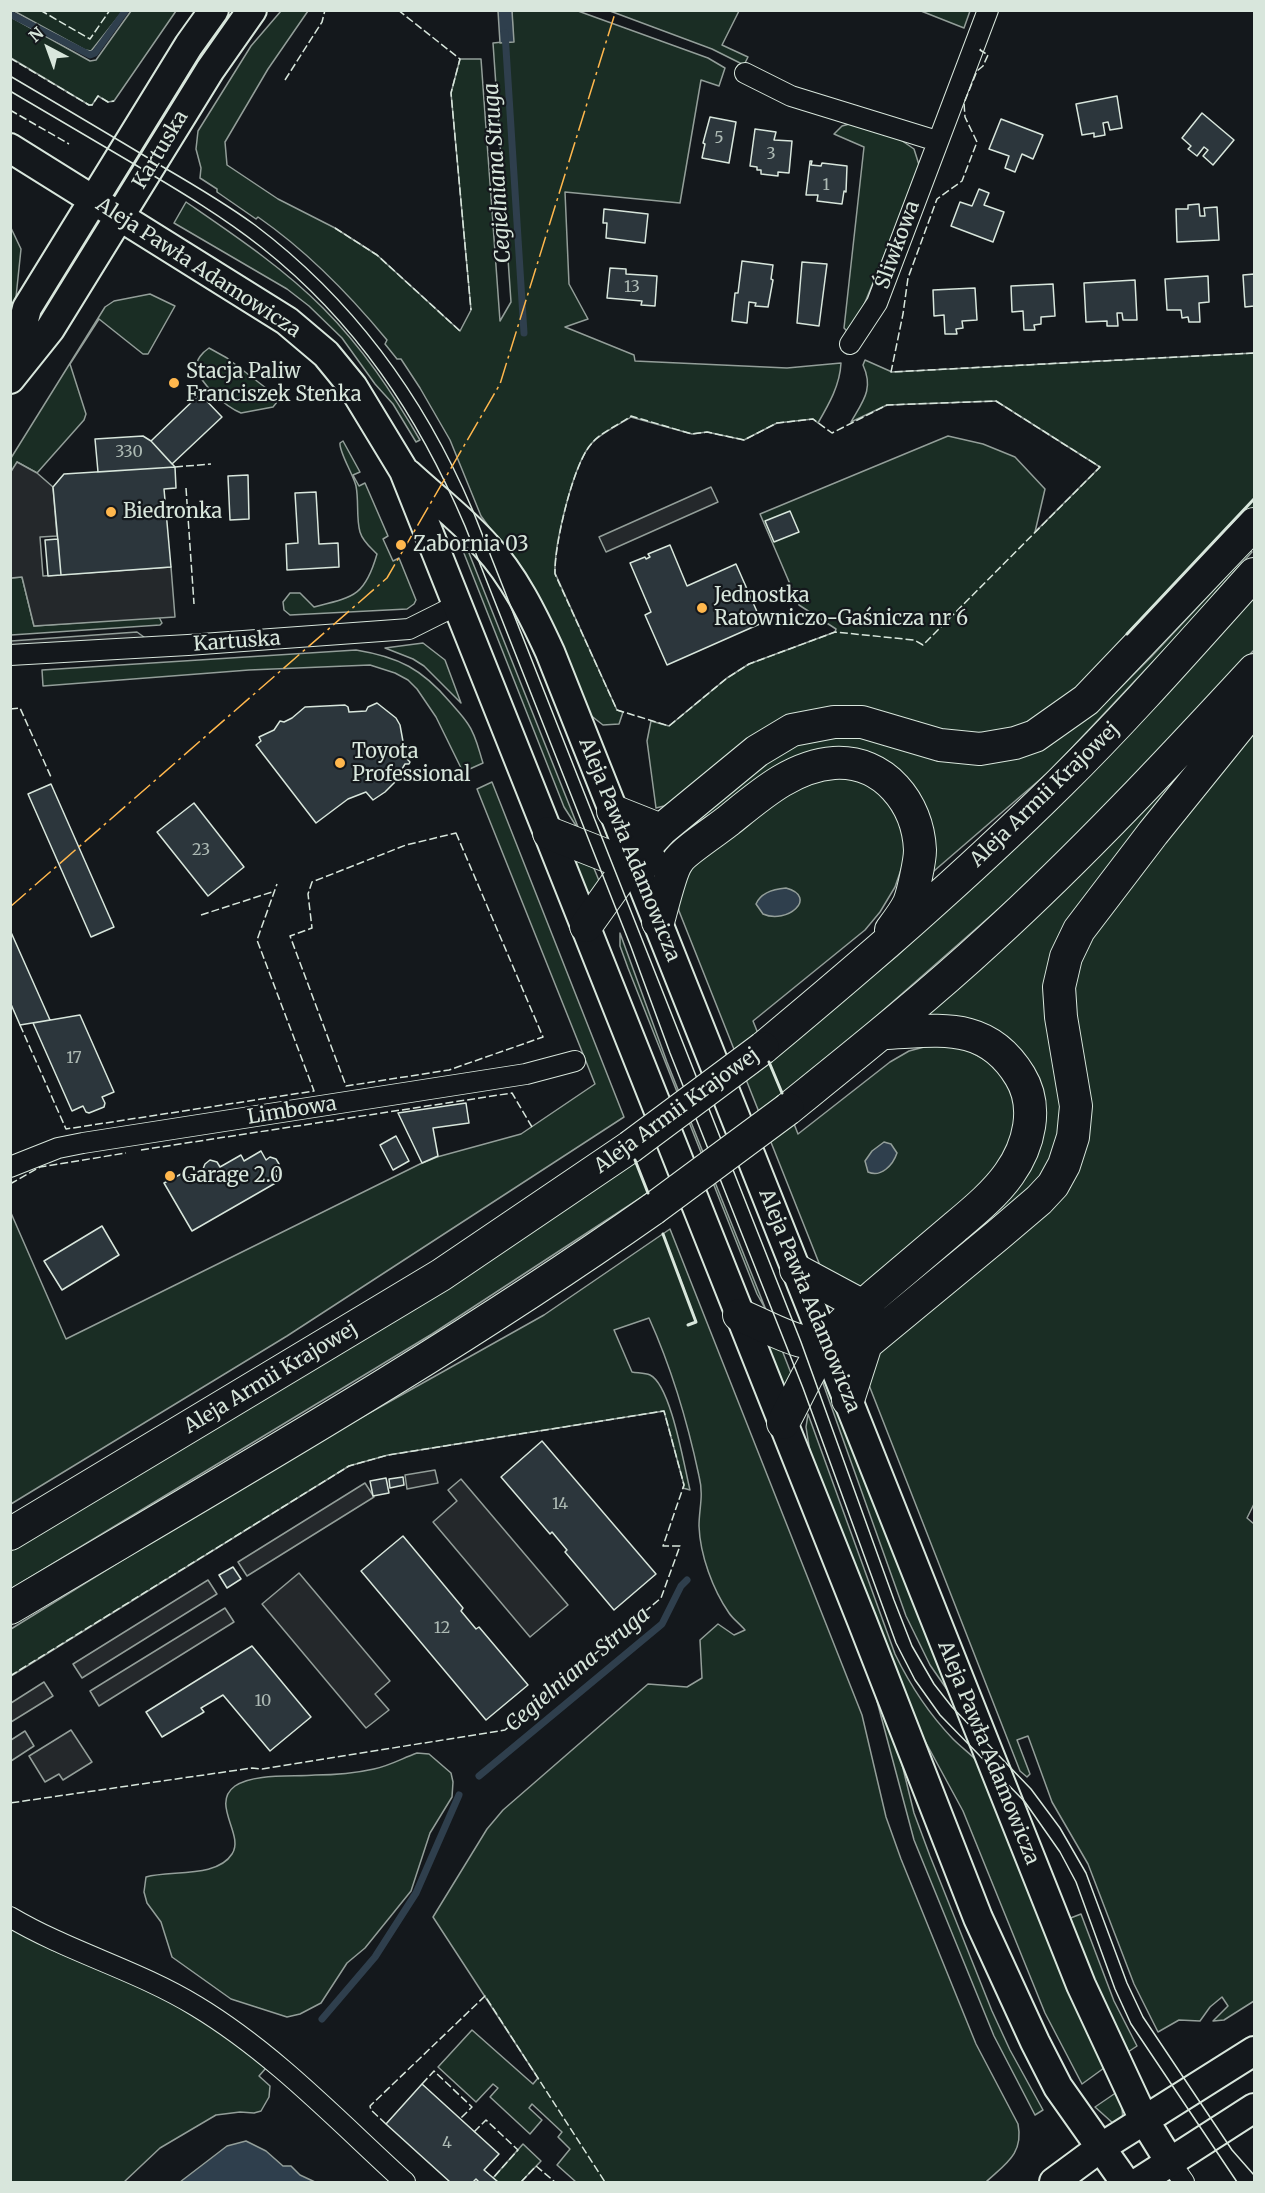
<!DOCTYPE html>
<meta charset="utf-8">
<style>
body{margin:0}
#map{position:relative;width:1265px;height:2193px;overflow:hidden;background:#14181c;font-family:Merriweather,serif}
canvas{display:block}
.frame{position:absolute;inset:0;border:12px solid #d8e6dc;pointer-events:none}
.north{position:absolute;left:18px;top:18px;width:60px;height:60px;-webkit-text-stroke:4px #14181c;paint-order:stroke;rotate:319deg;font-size:16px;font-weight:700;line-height:24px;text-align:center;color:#d8e6dc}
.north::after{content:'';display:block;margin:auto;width:21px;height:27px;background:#d8e6dc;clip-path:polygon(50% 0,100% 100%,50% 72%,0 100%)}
</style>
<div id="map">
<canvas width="1265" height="2193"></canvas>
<div class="frame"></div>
<div class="north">N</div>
</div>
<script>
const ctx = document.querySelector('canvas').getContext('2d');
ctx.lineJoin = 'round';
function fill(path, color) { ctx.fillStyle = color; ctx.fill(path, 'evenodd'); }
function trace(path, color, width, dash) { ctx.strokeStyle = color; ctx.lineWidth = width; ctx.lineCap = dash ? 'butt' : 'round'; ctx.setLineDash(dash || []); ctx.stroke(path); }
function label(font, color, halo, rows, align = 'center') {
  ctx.font = font + ' Merriweather,serif'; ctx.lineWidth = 4.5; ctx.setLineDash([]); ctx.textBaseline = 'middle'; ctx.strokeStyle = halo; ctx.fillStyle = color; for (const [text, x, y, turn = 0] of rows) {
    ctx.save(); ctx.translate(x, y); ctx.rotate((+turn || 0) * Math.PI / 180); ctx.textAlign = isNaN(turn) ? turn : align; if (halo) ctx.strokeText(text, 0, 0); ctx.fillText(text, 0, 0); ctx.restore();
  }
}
const green = new Path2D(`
 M14,11h109l-32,40 -6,-1z
 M131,11h45l-62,90 -6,1 -10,-6 -6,9h-3l-78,-47v-41l79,44 6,-1z
 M281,11h27l-40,58 -43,73 2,23 51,34 57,29 42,27 83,76 11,-21 -20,-217 9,-34h21l19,262 11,-19 -18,-259 20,-2 -1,-30h66l130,47 17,10 -6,18 -18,-6 -21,123 -115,-11 4,92 19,35 -23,8 69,28 1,6 152,7 54,-5c-1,22 -12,41 -23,60l-5,-4 -36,4 -33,17 -37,-8 -15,2 -61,-17c-12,8 -29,15 -39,26 -19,20 -38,103 -37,130l62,137 6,2 -4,12 -16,1 -14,-11 -66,-141 -42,-57 -31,-76 -30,-52 -19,-29h-4l-12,-15 2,-4c-38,-46 -80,-89 -129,-123l-2,2 -39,-27v-3l-17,-11 1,-10 -5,-19 2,-18 53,-85z
 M610,11h129l-17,34 26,12 -4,8 -32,-16z
 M921,11h49l-6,17z
 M853,123l45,15 16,11 6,19 -63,154 -8,11 -5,-5 20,-181 -30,-13 8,-8z
 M186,202c48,33 96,65 137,106 39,39 69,84 97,132l-4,2 -23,-38 -18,-20 -33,-46 -33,-32 -22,-17 -113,-66z
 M11,228l10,21 -5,48 -5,12z
 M150,294l25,12 -27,48h-5l-44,-35 -29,45 16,50 -2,6 -47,53 -20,-11 -6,11v-15l94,-151 9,-6z
 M209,348l18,10 48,37 2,7 -4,5 -32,6c-15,-6 -41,-29 -44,-45 -2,-8 6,-16 12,-20z
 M1254,353v154l-166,175 -75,50 -58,3 -92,-25 -199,96 -8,2 -9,-67 4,-20 18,5 58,-48 22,-14 86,-32 1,-3 -37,-24 -39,-91 188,-78 35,8 32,13 30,32 -10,43 65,-65 -104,-66 -109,4 -36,17c12,-21 23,-33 12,-57l2,-5 27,12z
 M343,441l17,31 -7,3 6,11 6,-3 23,53 -5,3 10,22 6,-3 17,42 -2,4 -7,5 -117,6 -6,-5 -1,-8 7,-9h10l14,14c40,-10 51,-11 63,-53 -6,-6 -14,-12 -17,-22 -4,-14 -1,-31 -4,-46 -3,-12 -17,-34 -16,-43z
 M456,533h5l119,299 -16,-25z
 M1250,551l2,1 -73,82 -128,136 -124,107 -55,-122 -186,84 -10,-1 92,-78 26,-16 60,-10 75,19 176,-50 46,-46z
 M22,577l12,49 125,-9 3,6 -2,2 -149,10v-57z
 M1254,594v56l-133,143 -85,83 -214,188 -40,29 16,41 92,-72 19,-11 19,-5h34l37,21 17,34 -4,43 -30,46 -116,95 -8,2 -37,-19 -142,-357 -1,-5 8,-33 92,-76 54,-21 30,3 30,24 13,37 -1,21 -9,26 -15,25 -15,18 -112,91 16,40 128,-105 114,-106z
 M423,643l22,17 16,43 -37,-37 -11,-7 -28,-11z
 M356,650c43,7 66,19 94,52 6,7 13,14 18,22 8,11 11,27 15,39l-20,9 -27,-55 -19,-28 -9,-9 -13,-7 -25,-8 -121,5 -206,16 -1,-16z
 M1254,721v783l-7,14 7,6v477l-30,19 -11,1 15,-15 -6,-9 -12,10 -10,14 -21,-1 -21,12 -24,-48 -46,-120 -36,-62 -24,-66 -11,4 13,34 -3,3 -7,-6 -153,-391 8,-26 177,-149 20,-213 11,-46z
 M1192,759l-105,136 -28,173 3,60 -20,50 -187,158 -14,1 144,-121 57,-124 -124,-70 194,-181z
 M492,782l132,335 -337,219 -276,168v-291l55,126 354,-175 17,-7 84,-23 74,-50 -118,-295z
 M569,847l22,14 11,27 -9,21z
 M620,933l47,129 99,248 -9,-16 -129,-326 -8,-22z
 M635,1160l13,33 -216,141 -421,255v-39l397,-238z
 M670,1229l192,486 24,102 15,42 75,185 42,80c6,30 -13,40 -32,58h-410l-19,-17 13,-16 -12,-12 4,-5 -30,-28 -3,4 13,12 -12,14 -40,-37 8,-9 -5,-4 -17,18 -38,-35 34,-37 61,54 5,-6 -105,-161 54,-88 16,-19 145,-126 39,3 15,-9 -2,-38 18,-16 16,11 11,-5c-5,-6 -12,-11 -16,-17 -16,-23 -29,-58 -30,-87 0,-18 5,-30 0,-50 -11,-52 -28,-109 -50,-158l-35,12 18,42c5,1 13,1 18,3 21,10 34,91 40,115l-7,-2 1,-3 -20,-74 -276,44 -39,11 -338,210v-47l262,-162 271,-152z
 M760,1331l20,14 16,41 -4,22z
 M820,1367l135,334 -25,-36 -24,-49 -87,-244z
 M808,1414l87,240c15,31 34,60 58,85 9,9 18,15 26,24l125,305 -22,16 -37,-71 -82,-202 -44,-81 -109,-278 -4,-25z
 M880,1699l18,49 16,65 16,43 62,155 18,39 33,60 -8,5 -41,-79 -80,-196 -37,-139z
 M417,1753l12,1 22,19 2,9 -1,15 -22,36 -19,58 -46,57 -18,15 -26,40 -21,11 -13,3 -56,-18 -59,-42 -11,-35 -14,-19 -3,-11 2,-15c25,-7 71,1 86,-23 13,-19 -22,-50 3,-68 19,-13 58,-9 80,-11 19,0 41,-2 59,-6 15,-3 29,-11 43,-16z
 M1081,1914l33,87 23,45 -12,8 -57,-135z
 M10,1928l42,22 98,41 27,14 44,27 45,36 -7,8 11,10 -1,11 -8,14 -7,2 -14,-1 -24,3 -56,33 -36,34h-113z
 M1117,2092l5,16 1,13 -8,4 -20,-18z
 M523,2144l18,17 -20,21h-23l-5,-4z`);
fill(green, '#1a2d24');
trace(green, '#939e99', 1.5);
const parking = new Path2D(`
 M17,462l20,11 16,14 4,49 -17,1 3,39 128,-9 4,50 -141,9 -12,-49 -11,1 -1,-105z
 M711,487l7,15 -112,50 -7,-15z
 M137,632l11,8 -137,9v-8z
 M435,1470l3,13 -31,6 -2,-14z
 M461,1479l107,126 -38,32 -97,-115 24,-21 -9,-11z
 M365,1483l9,14 -127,79 -9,-14z
 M299,1573l91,108 -15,13 14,16 -23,18 -104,-124z
 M208,1580l9,14 -135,84 -9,-14z
 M225,1608l9,14 -135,84 -9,-15z
 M44,1682l9,14 -42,26v-19z
 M71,1730l21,32 -29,18 -4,-6 -14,8 -16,-26z
 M25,1731l9,15 -23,15v-21z`);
fill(parking, '#24282b');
trace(parking, '#939e99', 1.5);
const water = new Path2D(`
 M498,11h14l2,31 -14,1z
 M786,888c33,9 1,37 -23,26l-7,-10c5,-12 18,-15 30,-16z
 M884,1142l7,2 6,9c-4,12 -16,25 -29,19l-3,-11 7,-10z
 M246,2141l20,10 17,15h8l9,9 15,7h-135l47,-36z`);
fill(water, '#2f3f4d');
trace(water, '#939e99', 1.5);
trace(new Path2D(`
 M10,14l80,41 5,-2 31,-43
 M505,33l19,300
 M479,1776l183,-152 19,-38 6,-6
 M322,2019l53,-62 41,-64 43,-98`), '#2f3f4d', 7);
const building = new Path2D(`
 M1117,96l5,32 -12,2 -2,-8 -5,1 2,12 -11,2v-4l-12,2 -6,-31z
 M1202,113l32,27 -21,25 -10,-9 5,-6 -4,-3 -7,9 -9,-7 3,-3 -9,-8z
 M710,117l26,5 -7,41 -27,-5 3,-14 -2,-1z
 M1001,119l42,16 -10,24 -11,-5 -7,18 -10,-4 4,-12 -20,-7z
 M755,129l21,3 -2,8 18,1 -3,32 -11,-1v4l-17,-2v-4h-4v-3l-7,-1z
 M810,161h2l-1,4 10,1 1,-3 25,3 -1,26 -2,-1 -2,13 -25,-3 1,-6h-12z
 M979,189l10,4 -5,12 20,7 -11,30 -42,-16 9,-24 12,4z
 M1199,204l1,12h5l-1,-8 13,-1 2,33 -42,2 -1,-33h12v-4z
 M604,209l44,5 -3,29 -39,-5 1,-15h-4z
 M742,261l31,4 -2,14 2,1 -5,27 -13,-1 1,-3 -7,-1 -2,21 -15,-2 3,-28h3z
 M802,262l25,2 -8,62 -22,-3z
 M610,268l16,1v5l31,2 -2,30 -14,-1 1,-4 -35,-3z
 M1254,274v32l-9,1 -2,-32z
 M1208,276l1,26 -10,1 1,19h-11l-1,-5 -6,1 -1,-8h-14l-2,-31z
 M1135,280l2,40h-14l-1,-7h-5l1,13h-11v-5l-21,1 -2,-39z
 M1053,284l2,32 -14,1v7l-7,1 1,5h-11l-1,-19 -11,1 -1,-26z
 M975,288l2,32 -15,1 1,7 -7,1 1,5h-12l-1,-19 -10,1 -1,-26z
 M200,394l22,23 -50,47 -21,-23z
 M143,436l8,5 24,26 -77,5 -3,-33z
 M175,467l1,21 -12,1 7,78 -110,8 -8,-88 11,-13z
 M248,475l1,44 -19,1 -2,-44z
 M316,492l3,52 19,-1 1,24 -52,3 -1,-26 12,-1 -3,-50z
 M790,511l9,21 -25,10 -9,-21z
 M58,539l3,36 -13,1 -3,-36z
 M670,545l17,41 49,-22 26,59 -95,42 -22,-50 6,-3 -21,-49 15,-6 1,2 4,-2 -2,-3z
 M377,703l19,15 4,7 6,33 4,4 -1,2h-4l-11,19 -9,9 -12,8 -7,-8 -18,7 -32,24 -60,-78 5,-4 -2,-4 15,-7 6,-9 4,1 8,-4 13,-11 40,-2 3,2 1,5 17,-1 2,-4z
 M51,784l63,143 -23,10 -63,-143z
 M194,803l50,64 -36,29 -51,-64z
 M10,930l40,90 -30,5 -10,-23z
 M80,1015l34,77 -12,5 3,6 -1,4 -15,6 -3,-1 -3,-6 -11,5 -39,-88z
 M466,1103l3,20 -36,5 5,28 -16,7 -24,-50z
 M396,1136l13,25 -16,9 -13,-25z
 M261,1151l5,9 4,-3 6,2 3,5 -1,6 -4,2 5,9 -87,50 -28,-48 19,-10 3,6 17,-10 2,-5 5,-4 7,2 3,5 21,-12 3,6z
 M102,1226l17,29 -57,35 -18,-29z
 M542,1441l114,133 -42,36 -49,-58 2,-2 -15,-18 -2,2 -49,-57z
 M403,1477l1,8 -14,3 -1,-9z
 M386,1478l3,15 -16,3 -3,-15z
 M403,1536l60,72 -2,3 15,18 3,-2 49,58 -42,35 -125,-149z
 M233,1567l8,12 -14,9 -8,-13z
 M252,1646l59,71 -41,34 -47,-56 -22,13 3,4 -42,25 -16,-25z
 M422,2084l77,70 -15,16 14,12h-19l-3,-3 -3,3h-23l-64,-58z`);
fill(building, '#2c363c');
trace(building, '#d8e6dc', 1.5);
const street = new Path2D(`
 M745,73l46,23 146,45
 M850,344l27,-41 111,-293
 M10,655l178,-10 221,-16 48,-24
 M10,1167l48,-19 25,-5 443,-69 49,-13
 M10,1917c59,35 127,53 186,89 78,47 142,115 209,176
 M1170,2162l14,20`);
const secondary = new Path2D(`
 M10,148l277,173 39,33 27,33 51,84 458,1150 116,297 57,124 23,45 67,95
 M11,372l16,-64 162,-263 25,-35
 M10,379l40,-50 160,-259 42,-60
 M408,474c26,24 55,46 78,72 28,30 47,69 64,106l531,1333 63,135 26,42
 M1054,2182l46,-34 154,-97
 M1139,2182l115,-74`);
const primary = new Path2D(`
 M613,811l48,19
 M549,833l61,24 40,3
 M658,922c4,-14 13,-52 20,-61 5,-9 40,-32 50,-40 31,-25 64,-55 106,-58 50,-3 84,40 86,87 0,11 -7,43 -11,53 -5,10 -12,19 -18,27
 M586,926l47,-66 28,-30 96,-79 35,-21 42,-8h28l78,23 40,4 35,-6 20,-7 51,-36 168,-176
 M763,1048c102,-85 202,-171 296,-264 68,-67 131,-139 195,-210
 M788,1109c68,-55 137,-110 202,-170 93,-85 179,-177 264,-269
 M796,1270l67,36
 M739,1315c41,17 58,32 105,30
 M848,1400l18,-56 132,-109 41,-35 14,-15 11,-20 9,-28 3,-31 -15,-89 -2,-30 7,-30 13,-27 74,-97 101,-125
 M783,1423c16,-29 31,-65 52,-91 11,-14 27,-25 40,-37 26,-22 53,-45 79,-67 19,-16 41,-34 55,-54 20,-28 30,-67 11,-98 -34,-56 -81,-45 -137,-43
 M10,1534l431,-259 189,-128
 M10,1608c217,-129 437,-254 643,-399`);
trace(street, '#d8e6dc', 22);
trace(secondary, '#d8e6dc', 32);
trace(primary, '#d8e6dc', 34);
trace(street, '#14181c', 20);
trace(secondary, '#14181c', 28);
trace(primary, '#14181c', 32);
trace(new Path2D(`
 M10,76c51,30 102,60 153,91 31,18 63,37 92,58 98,74 170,173 218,286l328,831 93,258 18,46 22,38 18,23 79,82 29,39 26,45 41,110 16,34 89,133 22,25
 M10,91c43,25 86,51 129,76 42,25 84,50 122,80 95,75 157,169 204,279l166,421 39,106 133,335 93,255 19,37 25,35 85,87 35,50 16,30 39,107 16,35 106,158`), '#d8e6dc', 1.5);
const primaryBridge = new Path2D(`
 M630,1147l133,-99
 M653,1209l135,-100`);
trace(primaryBridge, '#d8e6dc', 34, []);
trace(primaryBridge, '#14181c', 32);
trace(new Path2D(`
 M40,10l50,29 20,-29
 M398,10l62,49 -9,34 20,217
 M981,49l-1,1 8,5 -5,11 -6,5 -13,32 1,14 12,25 -15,39 -25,18 -29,79 -5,36 -12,58 363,-19
 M10,58l79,47h3l6,-9 10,6 6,-1
 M285,80l37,-58 3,-12
 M10,110l59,34
 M335,228l42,27 83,76
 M996,401l104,66 -177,178 -9,-5 -79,-8 -86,32 -22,14 -58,48 -52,-16 -62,-136c-1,-28 18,-111 37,-131 9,-11 27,-18 39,-27l61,18 15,-2 37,8 33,-17 36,-4 19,14 55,-28z
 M175,467l36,-3
 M186,488l8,116
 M10,709l10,-1 31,69
 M456,833l87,204 -94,33 -103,16 -56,-150 22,-8 -4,-34 4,-12 94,-37z
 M201,915l74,-24
 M20,1025l46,104 248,-38 -57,-151 20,-56
 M141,1150l371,-57 20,34
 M10,1184l30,-17 86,-14
 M678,1273l18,49 -8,3
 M10,1676l339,-210 39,-11 276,-44 20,74 -21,61h17l-19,52 -156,132 -243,39 -10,-1 -242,35
 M422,2084l12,-13 38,36 -12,12
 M386,2124l-15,-14 -1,-4 115,-110 120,186
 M474,2132l12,-12 32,30 -25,28
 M521,2182l15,-16 19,16`), '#d8e6dc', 1.5, [8, 3]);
trace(new Path2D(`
 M1127,634l127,-135
 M769,1062l13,31
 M635,1160l13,33
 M663,1234l33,88 -8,3`), '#d8e6dc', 3);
trace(new Path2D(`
 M10,907l377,-329 113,-194 116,-374`), '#ffb74d', 1.5, [21, 4.5, 3, 4.5]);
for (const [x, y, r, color] of [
 [174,383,6,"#ffb74d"],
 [111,512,6,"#ffb74d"],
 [401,545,6,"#ffb74d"],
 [702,608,6,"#ffb74d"],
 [340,763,6,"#ffb74d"],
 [170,1176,6,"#ffb74d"]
]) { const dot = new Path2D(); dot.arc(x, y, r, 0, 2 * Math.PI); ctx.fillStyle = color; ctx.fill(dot); trace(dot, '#14181c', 2); }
label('16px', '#adbab4', null, [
 ["5",719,138],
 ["3",771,154],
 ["1",826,185],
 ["13",632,287],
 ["330",129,452],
 ["23",201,850],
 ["17",74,1058],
 ["14",560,1504],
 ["12",442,1628],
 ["10",263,1701],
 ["4",447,2143]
]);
label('20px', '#d8e6dc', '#14181c', [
 ["Kartuska",161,150,-59],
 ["Śliwkowa",898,245,-70],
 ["Aleja Pawła Adamowicza",198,268,33],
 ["Kartuska",237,642,-4],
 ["Aleja Armii Krajowej",1045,795,-44],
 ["Aleja Pawła Adamowicza",629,850,68],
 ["Limbowa",292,1111,-9],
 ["Aleja Armii Krajowej",677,1111,-36],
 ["Aleja Pawła Adamowicza",809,1301,68],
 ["Aleja Armii Krajowej",271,1378,-31],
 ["Aleja Pawła Adamowicza",988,1753,68]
]);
label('20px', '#d8e6dc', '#14181c', [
 ["Stacja Paliw",186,372],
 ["Franciszek Stenka",186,395],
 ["Biedronka",123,512],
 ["Zabornia 03",413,545],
 ["Jednostka",714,596],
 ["Ratowniczo-Gaśnicza nr 6",714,619],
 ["Toyota",352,752],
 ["Professional",352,775],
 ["Garage 2.0",182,1176]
], 'left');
label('italic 21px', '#d8e6dc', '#14181c', [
 ["Cegielniana Struga",498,173,-94],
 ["Cegielniana Struga",578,1670,-40]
]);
</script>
